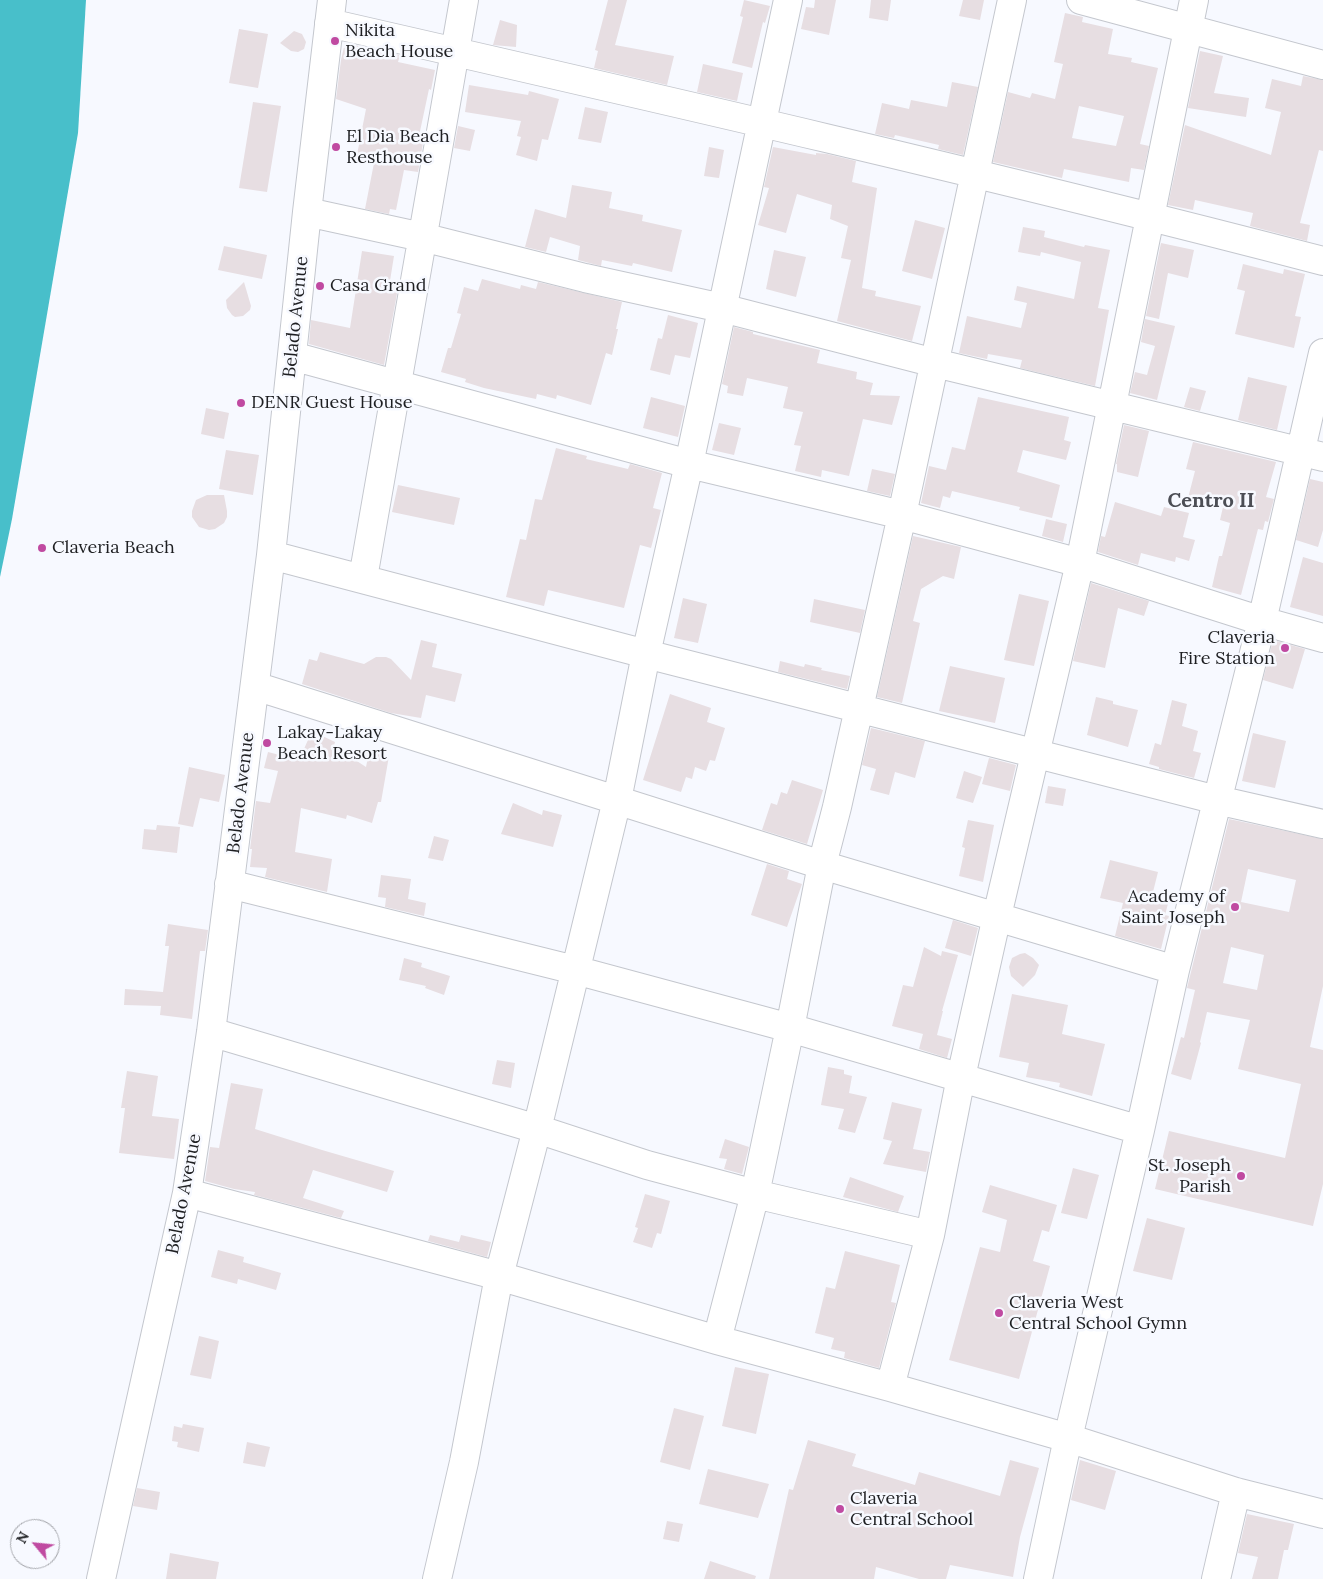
<!DOCTYPE html>
<style>
body{margin:0}
#map{position:relative;width:1323px;height:1579px;overflow:hidden;background:#f7f9ff;font-family:Lora,serif}
canvas{display:block}
.north{position:absolute;left:10px;top:1519px;width:50px;height:50px;box-sizing:border-box;background:#f7f9ff;border:1px solid #a0a2a7;border-radius:50%;rotate:298deg;font-size:14px;font-weight:700;line-height:20px;text-align:center;color:#1e1f22}
.north::after{content:'';display:block;margin:auto;width:18px;height:22px;background:#c04aa1;clip-path:polygon(50% 0,100% 100%,50% 72%,0 100%)}
</style>
<div id="map">
<canvas width="1323" height="1579"></canvas>
<div class="north">N</div>
</div>
<script>
const ctx = document.querySelector('canvas').getContext('2d');
ctx.lineJoin = 'round';
function fill(path, color) { ctx.fillStyle = color; ctx.fill(path, 'evenodd'); }
function trace(path, color, width, dash) { ctx.strokeStyle = color; ctx.lineWidth = width; ctx.lineCap = dash ? 'butt' : 'round'; ctx.setLineDash(dash || []); ctx.stroke(path); }
function label(font, color, halo, rows, align = 'center') {
  ctx.font = font + ' Lora,serif'; ctx.lineWidth = 5; ctx.setLineDash([]); ctx.textBaseline = 'middle'; ctx.strokeStyle = halo; ctx.fillStyle = color; for (const [text, x, y, turn = 0] of rows) {
    ctx.save(); ctx.translate(x, y); ctx.rotate((+turn || 0) * Math.PI / 180); ctx.textAlign = isNaN(turn) ? turn : align; if (halo) ctx.strokeText(text, 0, 0); ctx.fillText(text, 0, 0); ctx.restore();
  }
}
fill(new Path2D(`
 M0,0h86l-8,133 -66,386 -12,58z`), '#48bfca');
fill(new Path2D(`
 M608,0h19l-12,45 59,11 -7,29 -73,-17 4,-17 -3,-1z
 M744,0l26,6 -5,17 -2,-1 -11,46 -20,-5 11,-46 -3,-1z
 M815,0h21l-7,35 -28,-6 5,-22 8,1z
 M871,0h20l-3,21 -19,-3z
 M963,0h21l-4,20 -21,-4z
 M1065,13l18,4 -1,5 31,7 -5,25 24,4 -1,4 27,6 -18,76 9,2 -5,24 -13,-2 -2,14 -65,-13 -2,9 -69,-16 15,-70 22,6 2,-5 23,6 8,-35 -9,-2zM1079,106l45,10 -8,30 -44,-8z
 M500,20l17,5 -1,22 -23,-2z
 M239,29l29,5 -10,54 -29,-5z
 M294,31l8,3 4,8 -2,7 -6,3 -7,-1 -11,-8z
 M345,43l55,12 -2,7 37,8 -4,20 -2,-1 -10,47 5,1 -6,35 -14,-2 -8,40 -6,-1 -1,5 -24,-5 9,-46 -18,-3 10,-51 -30,-10 5,-39z
 M1200,51l23,5 -9,37 35,5 -3,19 -58,-9z
 M703,64l40,9 -6,28 -40,-9z
 M1303,76l20,4v71l-4,-1 -19,73 10,2 -3,16 -57,-15 3,-13 -58,-13 -2,10 -25,-5 17,-80 86,30 10,-43 -16,-4 7,-29 29,7z
 M952,82l26,5 -15,68 -25,-6 1,-4 -44,-10 -1,3 -19,-4 7,-31 27,6 2,-9 36,7z
 M469,85l59,10 1,-4 30,8 -11,41 -6,-1 -5,22 -21,-6 5,-18 -4,-1 4,-15 -56,-9z
 M253,102l28,4 -14,86 -28,-4z
 M585,107l23,5 -7,31 -23,-4z
 M458,126l17,4 -5,21 -16,-3z
 M709,147l15,3 -5,28 -15,-2z
 M773,147l43,8v-2l11,1 29,7 -4,21 25,6 -15,100 14,3 -1,5 46,10 -9,35 -75,-20 14,-61 -10,-2 7,-32 -18,-7 2,-14 -35,-11 -11,39 -28,-8 11,-37 -5,-1z
 M572,185l40,7 -3,16 34,7 -1,6 40,9 -10,42 -39,-9 -1,3 -30,-6 -1,6 -23,-6 2,-14 -30,-9 -4,15 -21,-5 10,-38 31,9z
 M915,220l30,8 -13,51 -30,-8z
 M1023,227l22,4 -1,6 40,10 1,-2 25,5 -12,58 11,2 -14,76 -75,-18 2,-8 -34,-6 -1,5 -28,-6 8,-37 54,12 6,-25 -13,-3 3,-14 57,13 7,-37 -40,-10 -1,4 -22,-4z
 M1161,243l33,7 -6,28 -20,-5 -9,46 -13,-3z
 M224,246l43,9 -5,24 -44,-9z
 M774,250l32,7 -10,40 -30,-8z
 M362,251l32,5 -5,31 9,1 -14,77 -75,-21 2,-24 39,8z
 M1243,264l40,10 1,-5 21,5 -10,42 6,1 -7,31 -59,-14 10,-43 -8,-2z
 M482,279l38,10 1,-4 15,4 2,-7 84,20 -6,27h2l-6,26 -6,-2 -15,52 -34,-10 -1,4 -19,-5 -1,5 -52,-11 -19,-6 1,-3 -25,-7 7,-24h3l10,-34 -4,-1 7,-26 14,4z
 M244,282l7,24 -1,4 -7,6 -8,1 -3,-2 -5,-7 -1,-8z
 M668,315l30,8 -8,35 -15,-3 -5,20 -20,-5 8,-32 4,1z
 M1145,319l30,7 -18,74 -27,-7 5,-21 12,3 8,-29 -14,-4z
 M734,327l19,5v2l67,16 -3,13 40,9 -1,7 17,4 -3,12 30,1 -8,29 -29,-6 -14,57 -27,-6 -1,7 -26,-6 6,-25 -7,-1 9,-33 -20,-4 5,-21 -41,-9 -4,18 -16,-3 1,-7 -6,-2z
 M1248,377l39,9 -10,44 -39,-10z
 M1190,387l16,4 -6,20 -16,-4z
 M651,397l34,9 -7,31 -35,-9z
 M978,397l91,20 -5,23 7,2 -5,18 -43,-10 -6,22 43,13 -8,33 -33,-8 1,-3 -68,-16 -2,7 -7,-2 -3,12 -19,-5 8,-37 17,4 6,-23 13,3z
 M206,408l23,5 -5,26 -23,-5z
 M719,423l22,5 -7,27 -22,-5z
 M1124,425l25,6 -11,46 -21,-5v-8h-1z
 M1193,442l83,20 -10,35 8,2 -6,23 -3,-1 -2,9 -5,-1 -17,66 -29,-8 7,-31h3l8,-33 -10,-3 3,-13 -35,-9 7,-27 -9,-2z
 M556,448l31,8 -1,3 42,10 2,-5 32,9 -9,35 8,2 -10,38 -11,-3 -16,63 -76,-18 -4,16 -38,-9 14,-58 6,1 9,-41 7,1z
 M226,450l33,5 -6,40 -34,-6z
 M872,469l23,5 -5,22 -23,-5z
 M1310,479l13,3v48l-5,17 -22,-7z
 M398,485l62,13 -6,27 -62,-13z
 M207,495h17l3,16v6l-3,6 -9,6 -6,1 -10,-3 -7,-10v-6l4,-11z
 M1115,502l46,14 3,-9 25,6 -6,24 12,3 -6,21 -13,-4 -1,5 -34,-9 -3,12 -40,-13 3,-16 4,1z
 M1046,519l21,5 -4,18 -21,-6z
 M913,536l48,11 -7,32 -11,-3 -22,13 -8,32 7,2 -18,80 -25,-6z
 M1303,557l20,6v53l-33,-9z
 M1091,583l58,18 -5,15 -26,-8 -13,60 -32,-7z
 M1019,594l30,7 -15,65 -30,-6z
 M683,598l24,6 -9,39 -24,-5z
 M814,599l51,11 -5,23 -50,-11z
 M421,640l16,4 -5,23 30,7 -7,28 -29,-7 -5,23 -30,-5 -89,-29 7,-25 8,2 3,-9 44,12 12,-7h10l5,2 20,21z
 M1273,640l32,9 -12,40 -30,-9z
 M780,661l24,6 1,-3 17,4 -1,2 29,6 -3,13 -69,-17z
 M950,666l55,12 -10,45 -56,-12z
 M670,694l41,14 -4,14 18,6 -10,33 -5,-1 -4,11 -11,-4 -3,12 -6,-2 -5,15 -38,-12z
 M1096,697l17,4v3l25,6 -10,37 -41,-12z
 M1172,700l15,4 -5,22 16,5 -5,20 8,2 -7,25 -35,-9v-2l-10,-3 6,-21 6,2z
 M871,728l54,13 -10,37 -20,-6 -6,23 -19,-5 6,-21 -14,-4z
 M312,731l23,11 -1,4 32,21 3,-15 20,4 -8,46h-3l-6,21 -25,-8 -1,4 -45,-11 -6,44 37,7 -5,33 -62,-15 2,-9 -17,-1 2,-18h-2l6,-48 14,2 8,-32 -14,-3 4,-16 31,8z
 M1253,733l33,8 -11,47 -33,-7z
 M989,758l27,7 -6,26 -28,-7z
 M189,767l36,8 -6,27 -19,-4 -7,29 -15,-3z
 M964,771l18,6 -9,26 -17,-5z
 M792,780l31,10 -16,54 -45,-14 9,-27 6,2 4,-13 6,2z
 M1048,786l18,3 -3,17 -18,-3z
 M513,803l29,12 1,-5 19,5 -9,32 -52,-13z
 M1229,819l94,20v147l-13,61 13,3v134l-10,42 -158,-37 14,-58 116,27 16,-74 -63,-15 12,-49 -43,-8 -7,30 1,1 -10,37 -20,-6 10,-37 3,1 11,-48 -8,-2zM1248,869l48,11 -7,32 -48,-10zM1231,947l33,8 -7,35 -34,-7z
 M968,820l26,5 -11,57 -24,-6 6,-28 -3,-1z
 M157,825l23,2 -3,26 -35,-4 2,-20 12,1z
 M434,836l15,4 -6,21 -15,-3z
 M1110,860l48,12 -5,20 17,4 -5,19 4,1 -8,33 -46,-13 8,-33 -23,-5z
 M767,864l22,7 -2,8 15,5 -15,43 -36,-12z
 M381,875l30,4 -3,20 18,4 -2,13 -39,-9 1,-9 -8,-1z
 M953,920l25,8 -7,28 -26,-8z
 M168,924l40,6 -3,21h-5l-8,68 -32,-4 1,-9 -37,-1 1,-16 38,3 6,-46h-4z
 M924,947l17,9 1,-5 16,4 -16,56h1l-6,24 15,4 -5,19 -28,-9 4,-15 -31,-8 11,-41 10,2z
 M1025,953l8,5 6,7 -4,10 -12,12 -12,-11 -2,-9 3,-9 8,-4z
 M404,958l18,5 -1,4 29,9 -6,19 -19,-7 1,-2 -27,-6z
 M1012,994l56,11 -6,29 43,10 -13,52 -33,-9 1,-4 -34,-6 3,-14 -30,-6z
 M497,1060l18,3 -4,25 -19,-4z
 M828,1067l16,3v4l8,2 -3,17 18,4 -12,36 -17,-4 6,-20 -23,-4z
 M127,1071l31,5 -6,40 27,3 -5,40 -55,-6 6,-45h-4z
 M231,1083l32,6 -8,40 67,21 72,21 -7,21 -74,-22 -10,28 41,13 -3,7 -87,-23 1,-3 -21,-3 -29,-8 5,-34 9,1z
 M892,1102l30,7 -9,40 17,3 -4,20 -43,-8 9,-23 -9,-2z
 M725,1139l24,8 -7,27 -18,-5 3,-10 -8,-1z
 M1073,1168l26,7 -12,44 -26,-6z
 M850,1177l54,19 -6,16 -55,-15z
 M990,1185l67,20 -8,27 -7,-2 -9,31 17,5 -31,113 -70,-19 31,-113 20,5 7,-32 -25,-8z
 M645,1194l25,7 -9,33 -4,-1 -5,15 -19,-6 5,-14 -3,-1z
 M1147,1218l38,10 -13,52 -39,-9z
 M430,1235l29,7 2,-7 30,7 -4,15 -59,-16z
 M218,1250l26,7 -1,5 38,11 -5,17 -38,-11 -1,5 -26,-7z
 M845,1251l55,14 -9,37 5,1 -17,65 -35,-10 1,-6 -14,-3 3,-11 -19,-5 11,-46 9,2z
 M199,1336l20,5 -8,38 -21,-4z
 M735,1367l34,7 -13,60 -34,-8z
 M674,1408l30,8 -14,54 -30,-8z
 M183,1424l21,4 -5,24 -22,-5 1,-5 -6,-1 2,-15 8,2z
 M808,1440l48,14 -4,12 63,19 4,-13 81,24 10,-36 29,8 -19,69 -7,40 -63,-12 -4,14h-27l-43,-12 -2,12h-105l20,-90 4,1z
 M247,1442l23,5 -5,20 -22,-4z
 M1080,1460l36,11 -11,39 -34,-10z
 M708,1469l61,15 -11,34 -59,-14z
 M137,1488l23,4 -3,18 -24,-4z
 M1247,1514l47,10 -6,26h-4l-6,29h-26l6,-22 -20,-4z
 M667,1521l16,3 -4,18 -16,-3z
 M170,1553l49,9 -3,17h-50z
 M710,1561l46,15 -1,3h-51z`), '#e7dee2');
const minor = new Path2D(`
 M1081,0l242,65
 M329,23c332,76 664,152 994,238
 M307,212l115,25 163,41 137,30 213,55 388,94
 M292,356l397,108 213,51 178,48 182,58 61,17
 M271,555l375,99 571,146 106,24
 M363,578l101,-578
 M255,686l567,179 353,105
 M229,884l346,86 215,58 350,102
 M211,1032l326,97 110,36 108,29 175,41
 M187,1193l312,83 218,64 173,47 178,51 168,54 87,22
 M717,1340l38,-146 35,-166 32,-163 15,-58 65,-292 110,-515
 M890,1387l40,-152 31,-158 36,-161 83,-353 114,-563
 M101,1579l86,-386 24,-161 60,-477 36,-343 25,-212
 M437,1579l27,-117 35,-186 38,-147 80,-329 29,-146 43,-190 99,-464
 M1038,1579l30,-141 72,-308 35,-160 87,-349 61,-268
 M1216,1579l20,-87`);
trace(minor, '#c4c7ce', 30);
trace(minor, '#fff', 28);
for (const [x, y, r, color] of [
 [335,41,5,"#c04aa1"],
 [336,147,5,"#c04aa1"],
 [320,286,5,"#c04aa1"],
 [241,403,5,"#c04aa1"],
 [42,548,5,"#c04aa1"],
 [1285,648,5,"#c04aa1"],
 [267,743,5,"#c04aa1"],
 [1235,907,5,"#c04aa1"],
 [1241,1176,5,"#c04aa1"],
 [999,1313,5,"#c04aa1"],
 [840,1509,5,"#c04aa1"]
]) { const dot = new Path2D(); dot.arc(x, y, r, 0, 2 * Math.PI); ctx.fillStyle = color; ctx.fill(dot); trace(dot, '#f7f9ff', 2); }
label('18px', '#1e1f22', '#f7f9ff', [
 ["Nikita",345,31],
 ["Beach House",345,52],
 ["El Dia Beach",346,137],
 ["Resthouse",346,158],
 ["Casa Grand",330,286],
 ["DENR Guest House",251,403],
 ["Claveria Beach",52,548],
 ["Claveria",1275,638,"right"],
 ["Fire Station",1275,659,"right"],
 ["Lakay-Lakay",277,733],
 ["Beach Resort",277,754],
 ["Academy of",1225,897,"right"],
 ["Saint Joseph",1225,918,"right"],
 ["St. Joseph",1231,1166,"right"],
 ["Parish",1231,1187,"right"],
 ["Claveria West",1009,1303],
 ["Central School Gymn",1009,1324],
 ["Claveria",850,1499],
 ["Central School",850,1520]
], 'left');
label('18px', '#1e1f22', '#f7f9ff', [
 ["Belado Avenue",296,317,-84],
 ["Belado Avenue",241,793,-83],
 ["Belado Avenue",184,1194,-79]
]);
label('bold 20px', '#4c4e55', '#f7f9ff', [
 ["Centro II",1211,501]
]);
</script>
